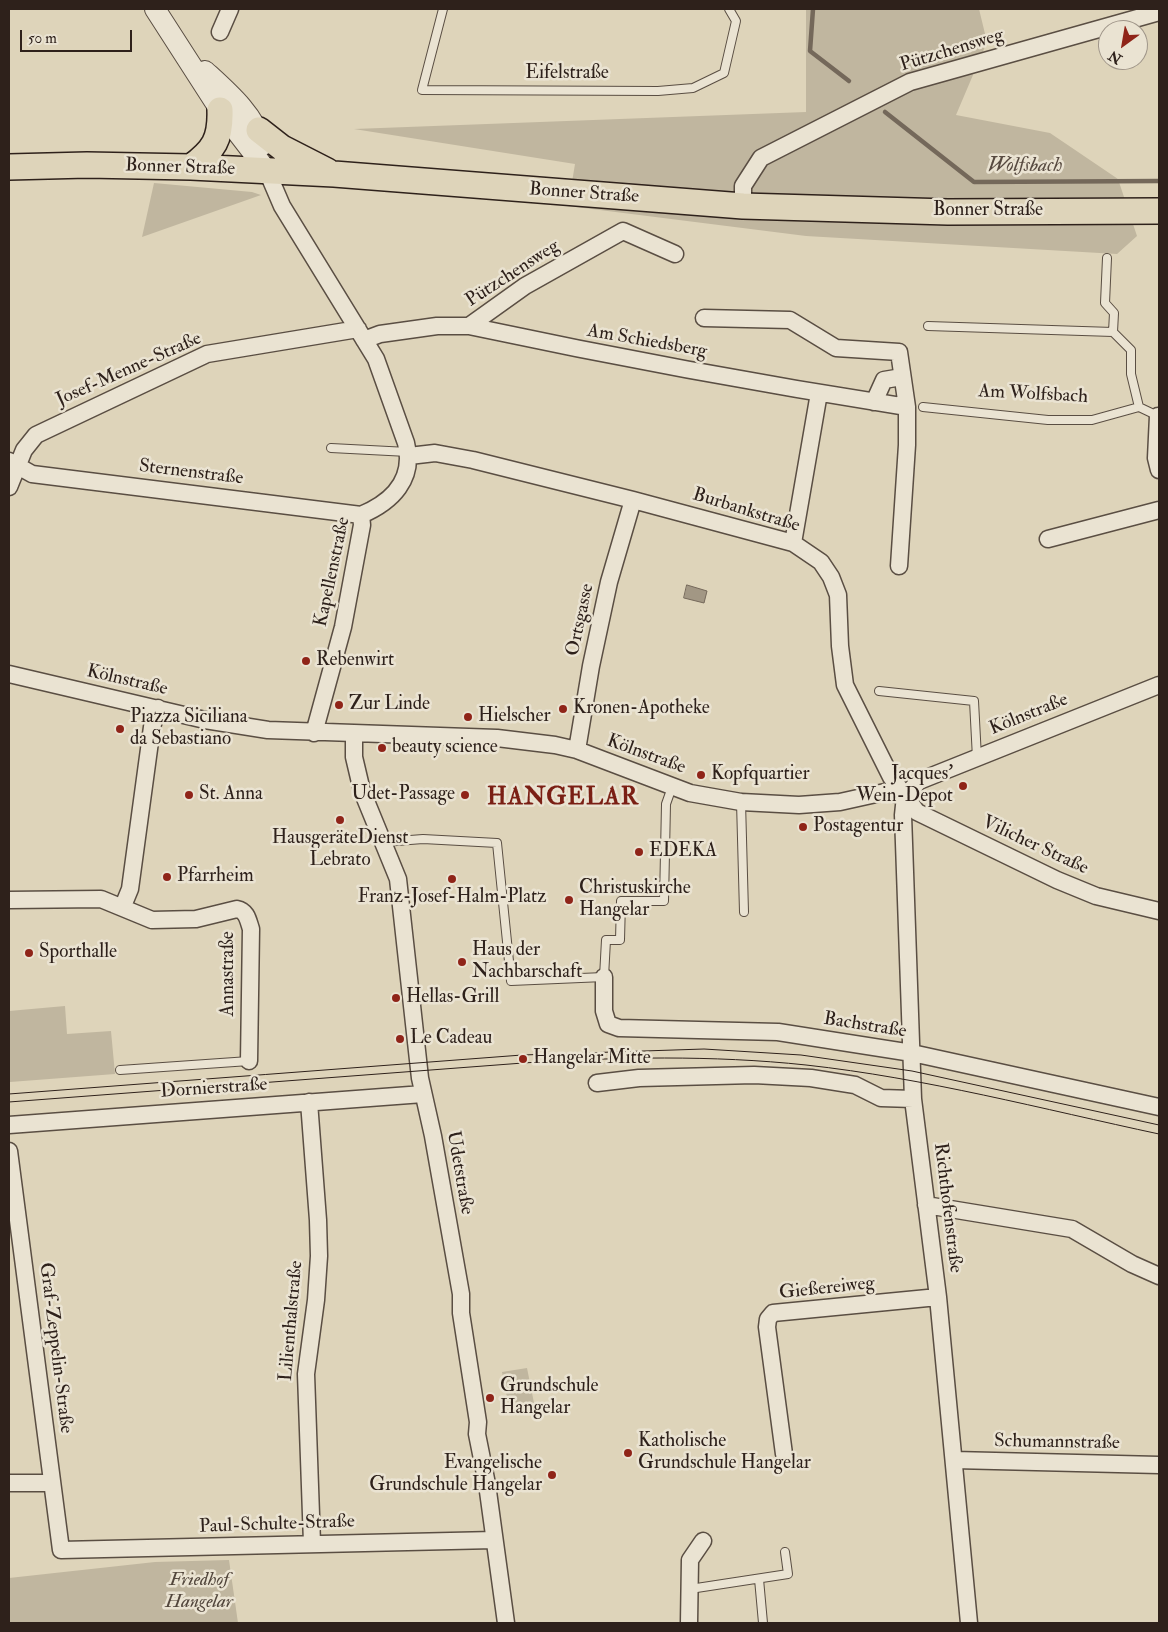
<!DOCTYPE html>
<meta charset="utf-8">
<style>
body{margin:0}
#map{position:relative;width:1168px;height:1632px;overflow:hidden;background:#ded4ba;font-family:"IM FELL Double Pica",serif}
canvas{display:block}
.frame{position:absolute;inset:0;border:10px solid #2e211b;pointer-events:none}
.north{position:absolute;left:1098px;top:20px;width:50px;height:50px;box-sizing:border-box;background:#eae3d2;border:1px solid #9f9589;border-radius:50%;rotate:212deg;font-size:14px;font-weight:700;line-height:20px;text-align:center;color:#2e211b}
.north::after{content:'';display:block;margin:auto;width:18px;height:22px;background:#8f2418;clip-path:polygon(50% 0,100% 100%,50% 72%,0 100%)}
.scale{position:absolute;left:20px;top:30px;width:112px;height:22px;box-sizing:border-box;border:2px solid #2e211b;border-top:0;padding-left:6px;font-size:15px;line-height:18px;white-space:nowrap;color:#2e211b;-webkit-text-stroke:4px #eae3d2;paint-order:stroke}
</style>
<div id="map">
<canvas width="1168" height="1632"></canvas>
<div class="frame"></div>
<div class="north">N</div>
<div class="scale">50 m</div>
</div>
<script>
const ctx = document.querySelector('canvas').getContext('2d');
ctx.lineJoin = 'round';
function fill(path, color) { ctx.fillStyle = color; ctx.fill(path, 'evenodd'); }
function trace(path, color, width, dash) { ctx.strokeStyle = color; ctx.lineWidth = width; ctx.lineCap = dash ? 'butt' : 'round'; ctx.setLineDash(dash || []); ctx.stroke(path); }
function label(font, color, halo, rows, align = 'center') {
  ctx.font = font + ' "IM FELL Double Pica",serif'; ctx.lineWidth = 5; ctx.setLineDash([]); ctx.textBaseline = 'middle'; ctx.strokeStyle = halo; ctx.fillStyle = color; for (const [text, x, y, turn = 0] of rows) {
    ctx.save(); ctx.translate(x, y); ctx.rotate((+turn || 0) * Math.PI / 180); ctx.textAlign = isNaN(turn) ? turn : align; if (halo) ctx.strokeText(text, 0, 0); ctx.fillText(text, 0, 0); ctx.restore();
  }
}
fill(new Path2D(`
 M806,9h173l8,33 -31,73 94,18 68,46 19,57 -20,18 -311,-18 -238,-30 7,-42 -221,-35 452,-17z
 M154,183l98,9 9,3 -119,42z
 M65,1006l2,28 44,-3 4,43 -105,8 -1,-71z
 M527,1368l8,40 -25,5 -8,-41z
 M229,1560l9,63h-229v-45l146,-16z`), '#c0b69f');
const water = new Path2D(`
 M687,585l20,6 -3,12 -20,-5z`);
fill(water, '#a29784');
trace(water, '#74685a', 1);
trace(new Path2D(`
 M813,9l-3,42 39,30
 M885,112l89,70 185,-1`), '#74685a', 4.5);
const service = new Path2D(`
 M443,9l-21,81 236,1 35,-3 31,-15 12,-52 -7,-12
 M1107,258l-2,45 9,10 -1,19
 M928,326l185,6 18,18v24l8,33 19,9
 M923,407l125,13h44l47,-13
 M331,448l77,4
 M879,691l95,10 3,57
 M741,802l3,110
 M384,842l39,-3 74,4 14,138 93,-4 2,-37h14l1,-39h43l2,-97 6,-17
 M120,1070l129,-9
 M759,1579l4,44
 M690,1589l98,-15 -3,-22`);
const minor = new Path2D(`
 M220,32l10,-23
 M267,171l15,35 94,153 30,84c9,36 -14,59 -45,72
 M743,206v-20l18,-28 149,-76 249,-70
 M704,318l86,2 46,28 63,4 8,55
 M469,326c145,31 291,58 438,81v38l-8,121
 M364,340l16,-6 57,-8h32l56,-40 98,-55 52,23
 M874,402l10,-22 18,-3
 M1158,416l-2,42 3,12
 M409,456l26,-3 38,7 160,40 160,43 28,19 10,15 7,18 2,51 5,39 46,92 26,35 140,68 39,16 63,15
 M9,461l23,13 329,41
 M9,487l15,-37 12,-15 171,-81 151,-25
 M1048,539l111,-29
 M793,543l26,-150
 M9,674l196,46 63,10 229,8 58,7 22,5 113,43 51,9 58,3 41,-3 45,-10 20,4
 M314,733l29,-106 19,-102 -1,-10
 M354,735v22l8,34 36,88 22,199 13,58 28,158v19l17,109 -1,12 10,50 19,139
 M577,750l14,-84 18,-84 24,-82
 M905,796l-2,19 10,284 25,198 31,326
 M905,796l14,-15 240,-96
 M9,900l92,-1 51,21 44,-1 41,-10c10,2 11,11 14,20l-2,132
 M123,906l7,-17 22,-162 6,-19
 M604,977v34l4,13 11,4 159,4 134,21 247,54
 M597,1083l42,-5 115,-3 57,3 44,7 26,13 32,1
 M309,1102l9,118 1,36 -3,44 -10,74 6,169
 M9,1125l414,-31
 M9,1151l52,399 433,-10
 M926,1205l146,24 60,35 27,12
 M784,1454l-17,-127 1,-8 5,-6 165,-16
 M954,1460l205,5
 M9,1483h42
 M689,1623l1,-63 13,-19`);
const tertiary = new Path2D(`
 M155,9l65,101 47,61
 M205,71c23,21 50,44 58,74`);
const primary = new Path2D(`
 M259,130l23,18 45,23
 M9,167l78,-2 104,2 143,7 409,32 205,6 211,-1
 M191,167c23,-17 30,-28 29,-57`);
trace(service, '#5a4e43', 10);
trace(minor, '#5a4e43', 19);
trace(tertiary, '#5a4e43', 22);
trace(primary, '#2e211b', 28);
trace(service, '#eae3d2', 8);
trace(minor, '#eae3d2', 16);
trace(tertiary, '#eae3d2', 20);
trace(primary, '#ded4ba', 25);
trace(new Path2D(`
 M9,1094l513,-39 182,-6 97,6 111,16 247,54
 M9,1102l514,-39c94,-6 189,-8 283,2 119,13 236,44 353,69`), '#2e211b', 1);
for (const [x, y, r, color] of [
 [306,661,5,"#8f2418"],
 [339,705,5,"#8f2418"],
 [563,709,5,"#8f2418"],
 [468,717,5,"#8f2418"],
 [120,729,5,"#8f2418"],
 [382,748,5,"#8f2418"],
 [701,775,5,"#8f2418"],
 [963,786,5,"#8f2418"],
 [189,795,5,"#8f2418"],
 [465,795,5,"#8f2418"],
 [340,820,5,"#8f2418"],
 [803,827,5,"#8f2418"],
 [639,852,5,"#8f2418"],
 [167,877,5,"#8f2418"],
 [452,879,5,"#8f2418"],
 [569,900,5,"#8f2418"],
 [29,953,5,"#8f2418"],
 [462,962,5,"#8f2418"],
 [396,998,5,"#8f2418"],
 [400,1039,5,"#8f2418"],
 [523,1059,5,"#8f2418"],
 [490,1398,5,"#8f2418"],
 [628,1453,5,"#8f2418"],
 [552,1475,5,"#8f2418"]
]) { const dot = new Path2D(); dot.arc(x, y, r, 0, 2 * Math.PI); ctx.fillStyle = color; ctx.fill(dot); trace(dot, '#eae3d2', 2); }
label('19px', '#2e211b', '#eae3d2', [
 ["Pützchensweg",952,51,-17],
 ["Eifelstraße",567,74],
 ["Bonner Straße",180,168,2],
 ["Bonner Straße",584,194,4],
 ["Bonner Straße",988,211],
 ["Pützchensweg",513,274,-33],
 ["Am Schiedsberg",647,342,10],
 ["Josef-Menne-Straße",129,370,-24],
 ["Am Wolfsbach",1033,395,3],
 ["Sternenstraße",191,473,7],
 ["Burbankstraße",746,511,17],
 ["Kapellenstraße",333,572,-78],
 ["Ortsgasse",581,620,-78],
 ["Kölnstraße",127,681,13],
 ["Kölnstraße",1029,715,-22],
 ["Kölnstraße",646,755,20],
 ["Vilicher Straße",1035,846,25],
 ["Annastraße",229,974,-90],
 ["Bachstraße",865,1026,9],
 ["Dornierstraße",214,1089,-4],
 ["Udetstraße",459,1173,80],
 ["Richthofenstraße",947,1208,83],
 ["Gießereiweg",827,1289,-6],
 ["Lilienthalstraße",292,1321,-85],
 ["Graf-Zeppelin-Straße",55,1348,83],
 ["Schumannstraße",1057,1443,1],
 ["Paul-Schulte-Straße",277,1525,-2]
]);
label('19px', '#2e211b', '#eae3d2', [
 ["Rebenwirt",316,661],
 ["Zur Linde",349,705],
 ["Kronen-Apotheke",573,709],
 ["Hielscher",478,717],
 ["Piazza Siciliana",130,718],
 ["da Sebastiano",130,740],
 ["beauty science",392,748],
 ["Kopfquartier",711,775],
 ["Jacques'",953,775,"right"],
 ["Wein-Depot",953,797,"right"],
 ["St. Anna",199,795],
 ["Udet-Passage",455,795,"right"],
 ["Postagentur",813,827],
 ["HausgeräteDienst",340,839,"center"],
 ["Lebrato",340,861,"center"],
 ["EDEKA",649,852],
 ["Pfarrheim",177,877],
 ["Christuskirche",579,889],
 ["Hangelar",579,911],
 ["Franz-Josef-Halm-Platz",452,898,"center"],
 ["Haus der",472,951],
 ["Nachbarschaft",472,973],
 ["Sporthalle",39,953],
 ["Hellas-Grill",406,998],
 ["Le Cadeau",410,1039],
 ["Hangelar Mitte",533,1059],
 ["Grundschule",500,1387],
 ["Hangelar",500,1409],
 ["Katholische",638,1442],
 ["Grundschule Hangelar",638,1464],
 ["Evangelische",542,1464,"right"],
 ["Grundschule Hangelar",542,1486,"right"]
], 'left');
label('italic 19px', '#52463c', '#eae3d2', [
 ["Friedhof",199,1581],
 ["Hangelar",199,1603]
]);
label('italic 20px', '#574a40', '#eae3d2', [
 ["Wolfsbach",1025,167]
]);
ctx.letterSpacing = '1px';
label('bold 24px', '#7a1f14', '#eae3d2', [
 ["HANGELAR",563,799]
]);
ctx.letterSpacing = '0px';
</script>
